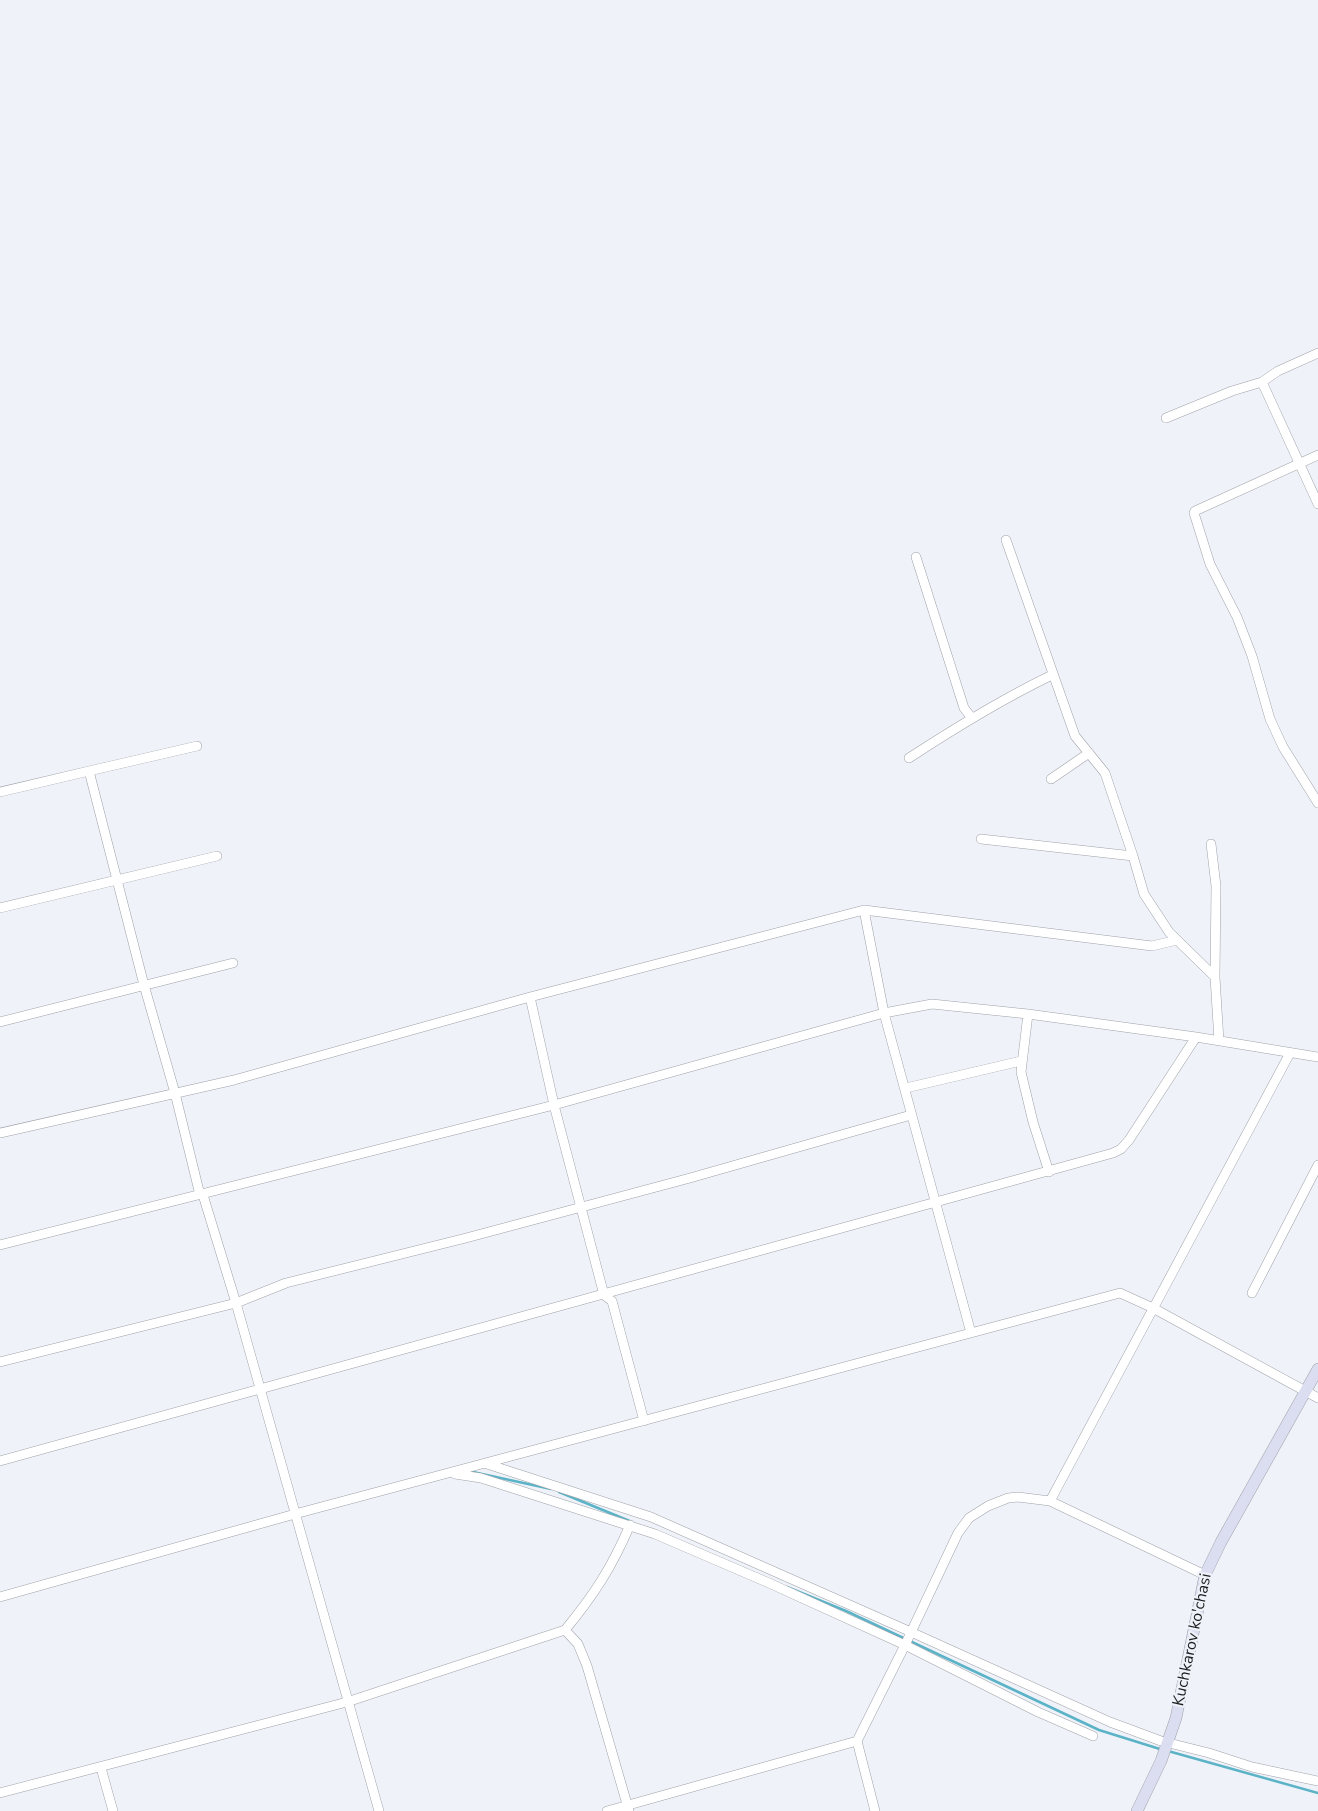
<!DOCTYPE html>
<style>
body{margin:0}
canvas{display:block;background:#eff3f9}
</style>
<canvas width="1318" height="1811"></canvas>
<script>
const ctx = document.querySelector('canvas').getContext('2d');
ctx.lineJoin = 'round';
function trace(path, color, width, dash) { ctx.strokeStyle = color; ctx.lineWidth = width; ctx.lineCap = dash ? 'butt' : 'round'; ctx.setLineDash(dash || []); ctx.stroke(path); }
function label(font, color, halo, rows, align = 'center') {
  ctx.font = font + ' "Nunito Sans",sans-serif'; ctx.lineWidth = 4.5; ctx.setLineDash([]); ctx.textBaseline = 'middle'; ctx.strokeStyle = halo; ctx.fillStyle = color; for (const [text, x, y, turn = 0] of rows) {
    ctx.save(); ctx.translate(x, y); ctx.rotate((+turn || 0) * Math.PI / 180); ctx.textAlign = isNaN(turn) ? turn : align; if (halo) ctx.strokeText(text, 0, 0); ctx.fillText(text, 0, 0); ctx.restore();
  }
}
trace(new Path2D(`
 M473,1472l78,17
 M559,1492l73,30
 M787,1587l59,24 253,119 64,20
 M1168,1751l150,42`), '#5cb3c7', 2.5);
const minor = new Path2D(`
 M1262,382l56,122
 M1166,418l66,-27 30,-9 16,-11 40,-18
 M1318,455l-123,56 -1,2 16,51 27,53 15,39 18,63 13,28 35,56
 M1006,540l69,196 30,37 28,83 11,38 25,38 46,45
 M916,557l48,151 7,9
 M197,746l-108,25 55,214 31,108 24,98 4,4 33,108 143,508
 M909,758c46,-30 93,-59 143,-83
 M1051,779l38,-26
 M0,792l89,-21
 M981,839l152,17
 M1211,844l5,42 -1,91 4,64
 M0,908l217,-52
 M864,910l288,36 25,-6
 M530,997l24,108 50,190 8,6 32,120
 M1028,1014l-7,58 12,50 16,50
 M0,1022l233,-59
 M906,1088l115,-27
 M0,1133l234,-53 296,-83 334,-87 20,103 87,320
 M0,1245l554,-140 330,-92 48,-9 96,10 168,23 122,20
 M1252,1293l66,-128
 M0,1362l236,-59 50,-20 180,-45 224,-60 221,-63
 M0,1461l1113,-308 8,-4 8,-9 67,-103
 M487,1464l164,53 260,115 199,90 51,19 48,12 43,14 66,14
 M455,1474l26,4 174,56 114,49 136,62 133,67 55,24
 M1050,1501l240,-448
 M0,1597l295,-83 825,-221 33,15 165,90
 M565,1630l13,14 9,22 42,145
 M101,1768l12,43
 M0,1793l347,-91 218,-72c29,-35 47,-63 65,-105
 M607,1811l250,-70
 M875,1811l-18,-70 48,-96 53,-112 11,-15 19,-12 20,-8 10,-1 32,4 155,74`);
const secondary = new Path2D(`
 M1137,1811l24,-50 15,-43 29,-143 16,-33 97,-173`);
trace(minor, '#9fa2a8', 10);
trace(secondary, '#9fa2a8', 12);
trace(minor, '#fff', 9);
trace(secondary, '#dbddf0', 11);
label('16px', '#1d1f21', '#eff3f9', [
 ["Kuchkarov ko'chasi",1193,1640,-78]
]);
</script>
